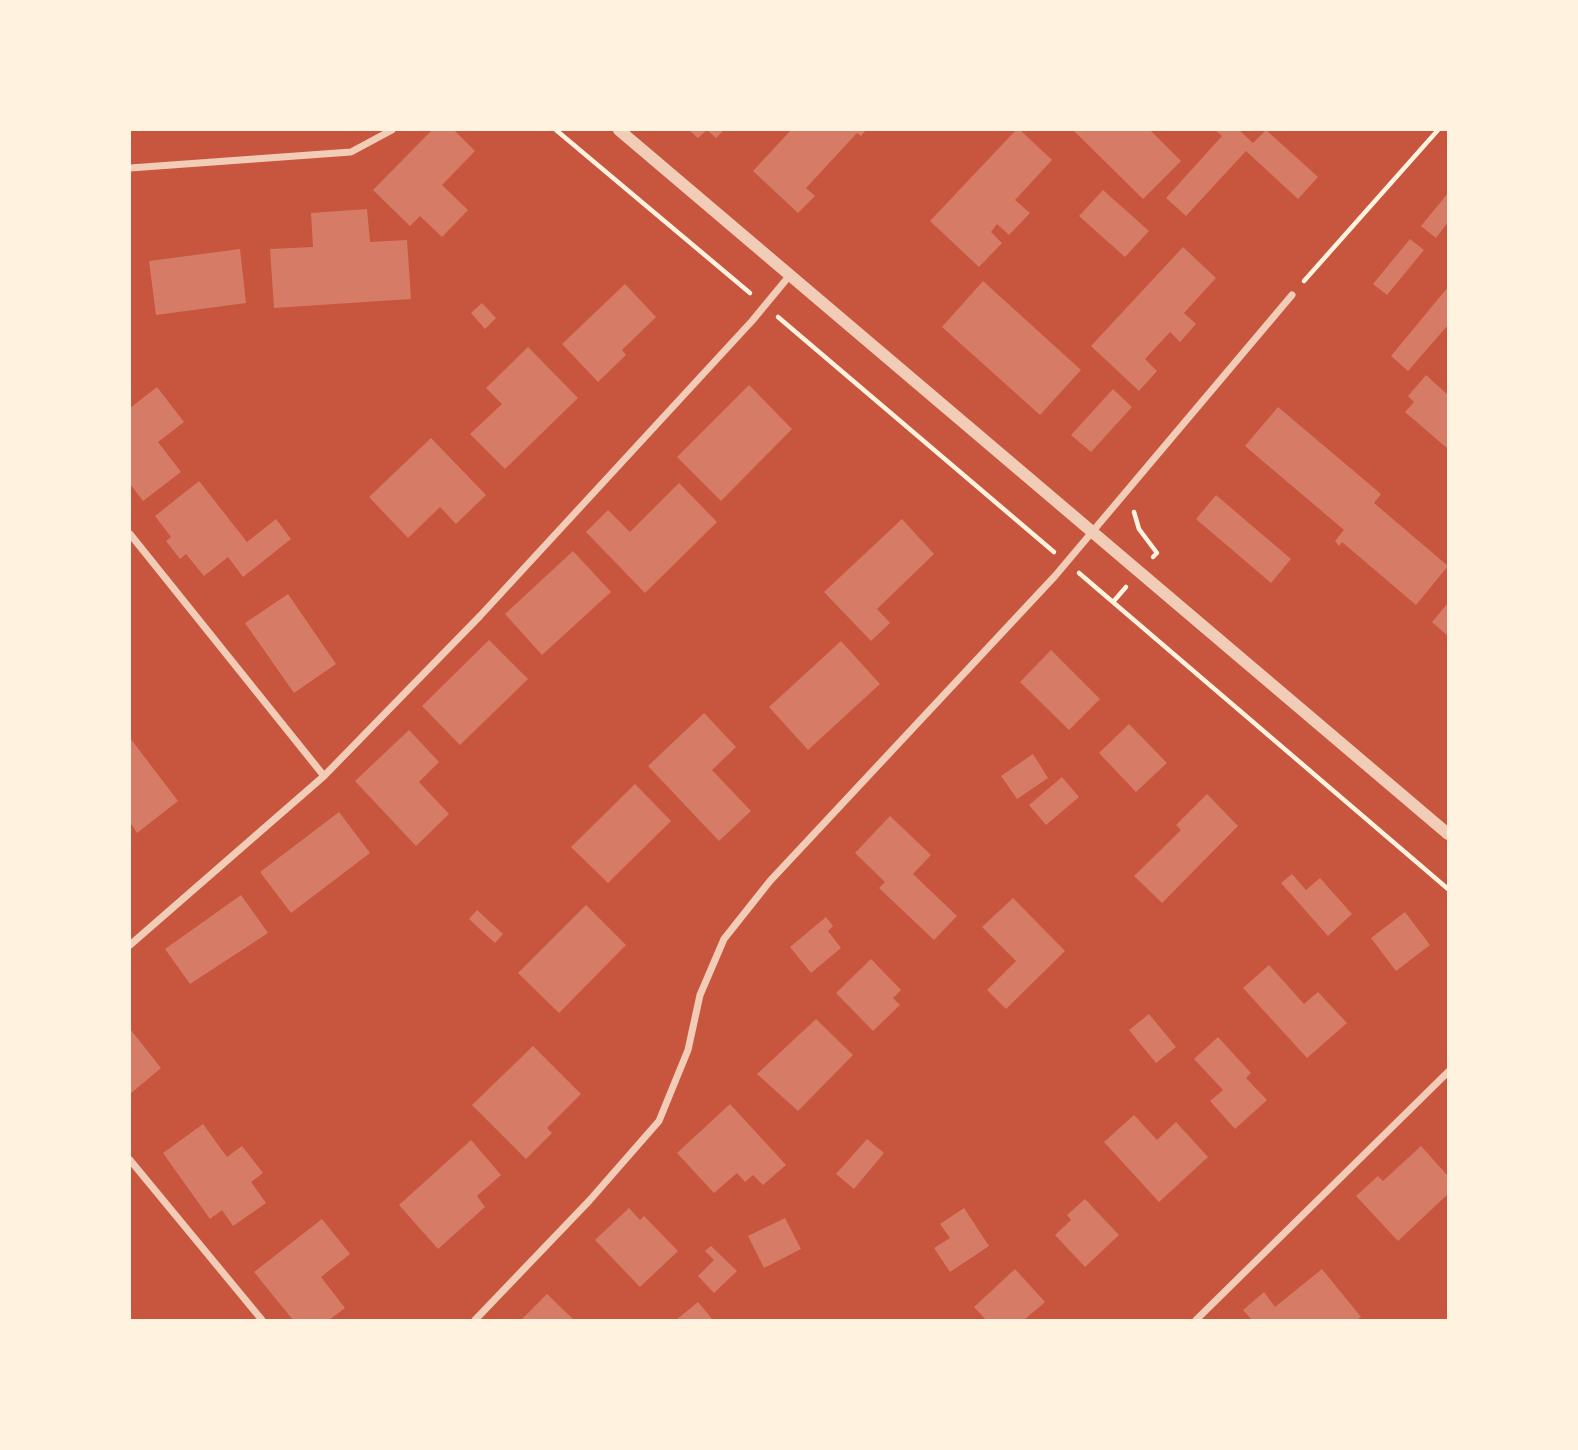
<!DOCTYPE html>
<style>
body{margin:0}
#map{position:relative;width:1578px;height:1450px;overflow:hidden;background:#c8553d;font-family:Helvetica,sans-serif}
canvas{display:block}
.frame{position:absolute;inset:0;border:131px solid #fff3e0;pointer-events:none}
</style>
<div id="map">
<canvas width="1578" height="1450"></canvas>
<div class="frame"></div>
</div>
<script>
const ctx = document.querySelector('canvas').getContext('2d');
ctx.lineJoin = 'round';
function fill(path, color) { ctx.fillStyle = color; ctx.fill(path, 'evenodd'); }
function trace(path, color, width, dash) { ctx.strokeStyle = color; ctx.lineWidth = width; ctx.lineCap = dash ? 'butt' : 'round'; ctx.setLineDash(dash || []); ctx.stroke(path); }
fill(new Path2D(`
 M432,130h22l21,21 -33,34 26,25 -26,27 -22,-21 -10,10 -37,-36z
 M689,130h18l-9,8z
 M707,130h17l-8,8z
 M791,130h75l-5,6 -4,-3 -51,55 9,8 -17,17 -45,-42z
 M1016,130h4l32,30 -37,40 15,13 -21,22 -12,-11 -6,8 11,11 -23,24 -49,-46z
 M1073,130h77l31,31 -38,38z
 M1215,130h24l14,13 13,-13 52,47 -20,22 -52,-48 -60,65 -20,-18 56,-62z
 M1103,190l46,41 -24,26 -46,-41z
 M1448,193v29l-12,16 -15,-12z
 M367,209l3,33 37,-2 4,59 -137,9 -4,-59 43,-2 -2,-34z
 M1410,239l14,11 -37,45 -14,-11z
 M1183,247l33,31 -32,35 12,11 -16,18 -10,-10 -25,27 12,12 -18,20 -48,-45z
 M240,249l6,54 -90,12 -7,-54z
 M983,281l98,89 -41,45 -98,-88z
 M625,284l31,33 -34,33 4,5 -28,27 -36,-38z
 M1448,287v38l-40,46 -17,-15z
 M482,303l14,15 -11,11 -14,-16z
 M528,347l50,51 -73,71 -35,-35 32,-30 -16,-16z
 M1426,375l22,20v54l-43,-37 9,-10 -6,-6z
 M749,385l43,44 -71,72 -44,-44z
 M157,387l27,35 -26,20 23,30 -38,29 -13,-17v-76z
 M1113,389l19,18 -41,45 -20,-17z
 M1278,407l103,87 -7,9 74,63 -32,39 -74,-63 -3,4 -4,-5 9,-11 -99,-84z
 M431,438l55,57 -30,29 -16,-17 -32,31 -39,-41z
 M199,481l48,61 29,-23 15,20 -48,38 -15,-20 -24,19 -18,-22 -6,5 -14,-18 5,-4 -16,-21z
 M679,483l38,39 -72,71 -59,-61 22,-22 22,22z
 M1216,495l75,64 -20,24 -75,-64z
 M902,519l32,35 -57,55 13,14 -19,18 -47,-49z
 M573,551l38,41 -69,63 -37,-41z
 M288,594l48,70 -42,29 -49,-70z
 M1448,603v33l-16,-14z
 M489,640l39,39 -68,66 -38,-39z
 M841,641l39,43 -72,66 -39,-43z
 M1051,650l49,49 -31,31 -49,-48z
 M704,713l32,34 -24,23 39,41 -32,30 -71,-75z
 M1129,724l38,39 -31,29 -37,-39z
 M409,730l30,32 -20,20 30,32 -33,32 -61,-65z
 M130,738l48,63 -41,32 -7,-11z
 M1033,754l15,24 -31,21 -16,-23z
 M1062,777l17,20 -33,28 -17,-20z
 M635,784l36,37 -63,62 -37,-36z
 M1207,794l31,32 -76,77 -28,-27 47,-46 -5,-5z
 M339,812l31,41 -79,60 -31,-41z
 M890,816l41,39 -18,19 44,42 -23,24 -55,-52 6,-6 -30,-29z
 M1292,874l14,16 14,-12 32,36 -24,22 -47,-53z
 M241,895l27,38 -78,51 -25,-35z
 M1013,898l52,53 -59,58 -19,-19 29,-29 -34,-34z
 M586,905l40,40 -67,68 -41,-40z
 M477,910l26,24 -8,9 -26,-24z
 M1405,912l25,33 -34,26 -25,-33z
 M826,917l7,9 -5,5 13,17 -30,25 -21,-26z
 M871,959l30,31 -8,8 7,7 -27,26 -37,-38z
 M1269,965l35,39 14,-12 29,31 -40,35 -64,-70z
 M1149,1014l27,33 -20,16 -27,-33z
 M816,1019l37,36 -55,56 -41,-37z
 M130,1029l31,39 -31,26z
 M1218,1037l33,36 -5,5 21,22 -32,29 -25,-28 13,-11 -29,-31z
 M533,1046l48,48 -34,34 5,5 -26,26 -54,-54z
 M730,1104l56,61 -23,20 -10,-10 -8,7 -8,-9 -23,20 -37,-40z
 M1134,1115l23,25 19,-18 32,35 -49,45 -55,-60z
 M203,1124l24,33 15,-11 21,27 -12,9 15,21 -33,23 -11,-16 -12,9 -47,-66z
 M867,1139l17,14 -30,36 -18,-15z
 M471,1140l30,35 -24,21 8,11 -47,42 -39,-44z
 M1421,1146l27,30v18l-50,47 -42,-45 22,-20 5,5z
 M1085,1199l34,36 -34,32 -30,-32 16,-15 -4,-5z
 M629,1208l11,12 4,-4 34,35 -38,36 -45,-47z
 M964,1208l25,38 -39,26 -16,-24 16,-10 -10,-14z
 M785,1218l16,31 -37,19 -16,-32z
 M322,1219l28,35 -29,23 24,31 -16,12h-36l-39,-48z
 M711,1246l26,25 -23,22 -16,-17 16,-16 -9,-9z
 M1015,1269l30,33 -21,18h-38l-12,-13z
 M1322,1269l39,48 -5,3h-104l-9,-10 21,-18 11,15z
 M547,1294l27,26h-53z
 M698,1302l15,18h-37z`), '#d67c66');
trace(new Path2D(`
 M556,130l194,163
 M1304,281l134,-151
 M778,317l276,235
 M1134,512l5,17 18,24 -4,4
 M1079,573l369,316
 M1113,602l13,-15`), '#fff3e0', 4.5);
trace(new Path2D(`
 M130,168l221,-16 41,-22
 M130,534l194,242
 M130,945l194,-169 156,-160 272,-295 38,-46
 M130,1160l132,160
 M475,1320l114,-119 70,-80 29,-71 12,-55 24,-56 46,-58 285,-305 237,-281
 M1196,1320l252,-248`), '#f1ccb7', 7);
trace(new Path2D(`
 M619,130l829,704`), '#f1ccb7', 12);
</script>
